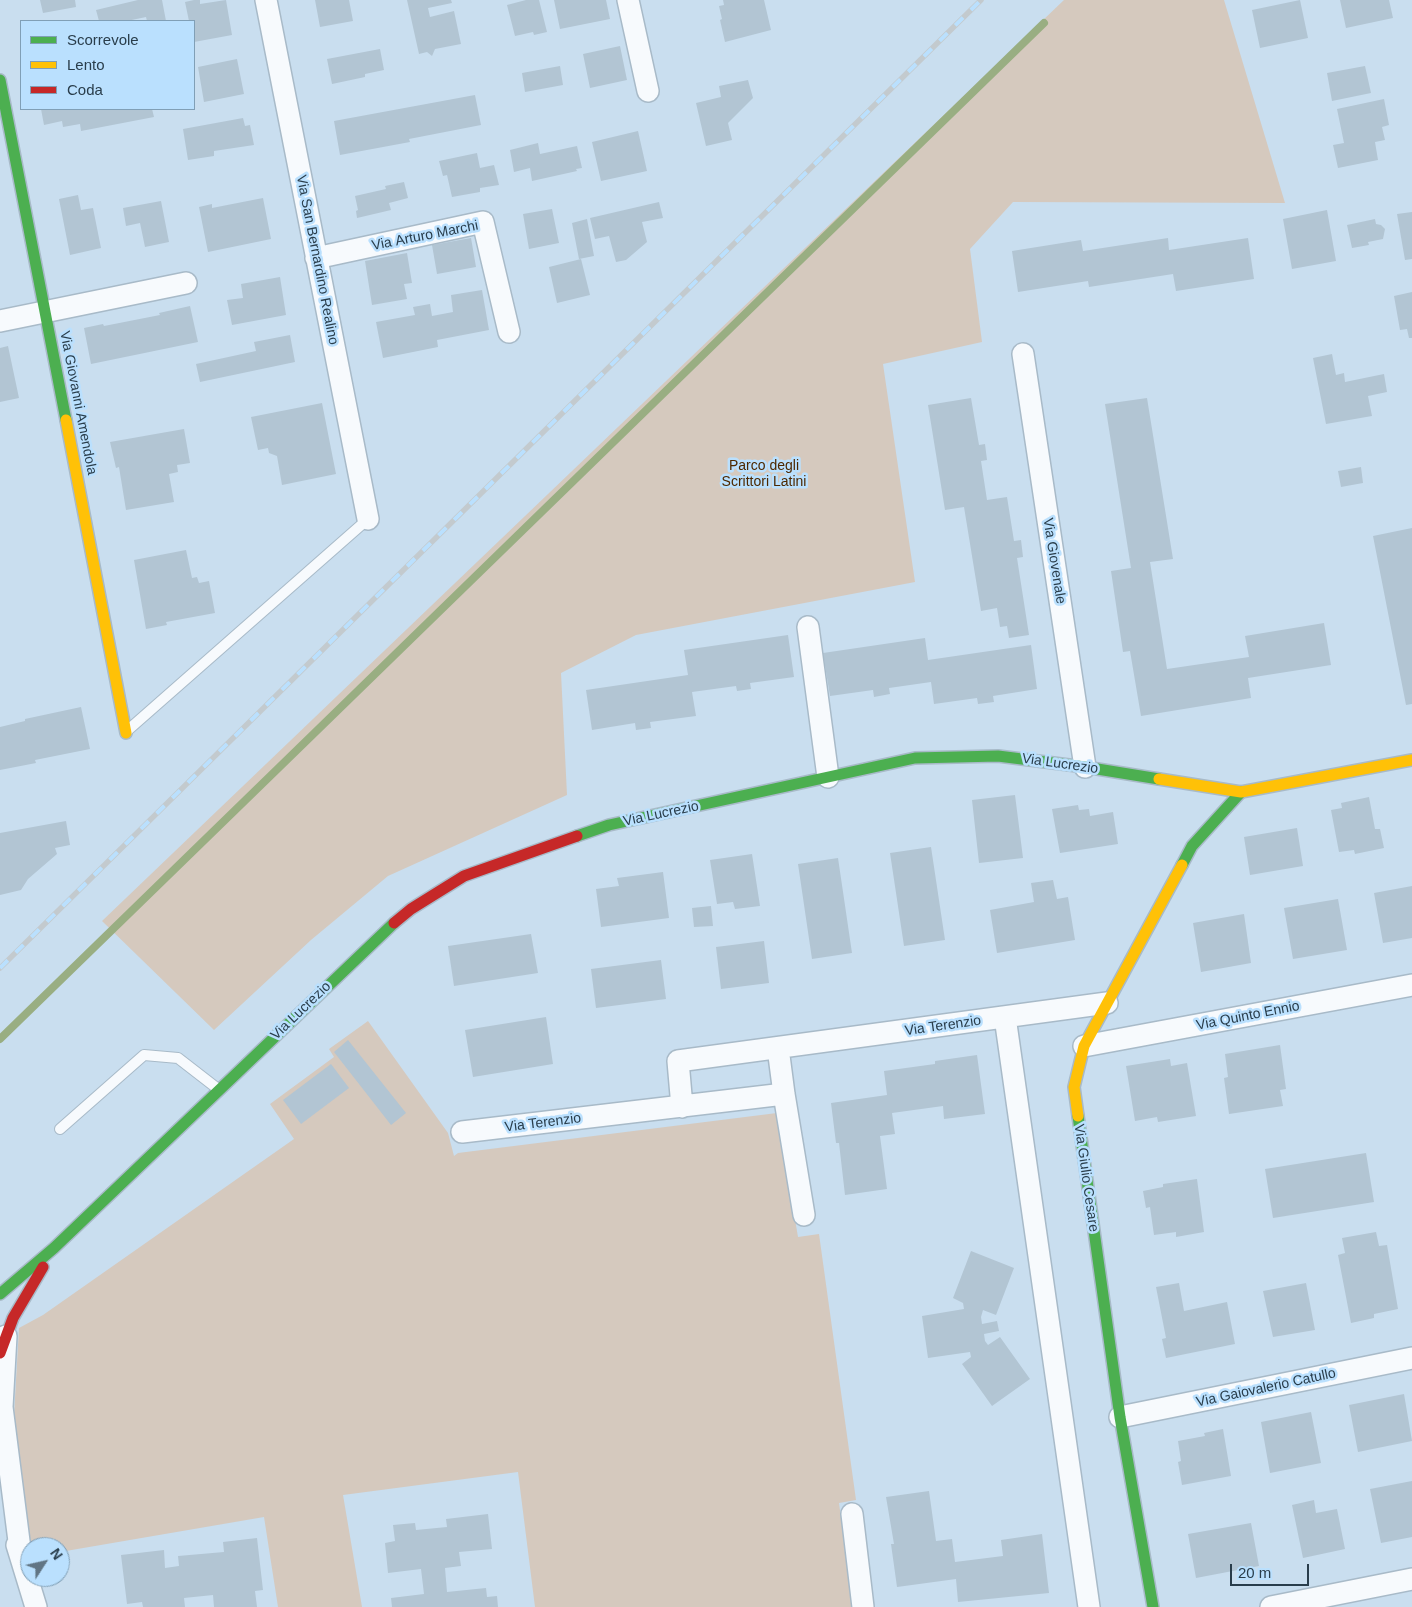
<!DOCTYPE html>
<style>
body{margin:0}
#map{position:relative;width:1412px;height:1607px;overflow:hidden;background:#c9deef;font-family:Arial,sans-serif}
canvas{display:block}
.legend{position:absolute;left:20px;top:20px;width:175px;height:90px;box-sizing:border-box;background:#bae0fe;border:1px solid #809fb6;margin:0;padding:6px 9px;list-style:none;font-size:15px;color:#293d4b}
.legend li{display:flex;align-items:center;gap:10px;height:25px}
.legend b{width:25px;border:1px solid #809fb6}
.north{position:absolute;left:20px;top:1537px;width:50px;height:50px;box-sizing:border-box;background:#bae0fe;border:1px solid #809fb6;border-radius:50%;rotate:55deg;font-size:14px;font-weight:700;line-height:20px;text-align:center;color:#293d4b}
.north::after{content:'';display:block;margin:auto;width:18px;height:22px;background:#617584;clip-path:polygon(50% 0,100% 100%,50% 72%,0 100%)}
.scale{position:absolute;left:1230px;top:1564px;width:79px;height:22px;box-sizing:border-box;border:2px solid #293d4b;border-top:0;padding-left:6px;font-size:15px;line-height:18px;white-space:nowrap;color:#293d4b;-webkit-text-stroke:4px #bae0fe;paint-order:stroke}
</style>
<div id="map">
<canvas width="1412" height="1607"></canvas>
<ul class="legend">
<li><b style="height:6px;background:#4caf50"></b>Scorrevole</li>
<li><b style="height:6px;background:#ffc107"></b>Lento</li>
<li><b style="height:6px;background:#c62828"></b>Coda</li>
</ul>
<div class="north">N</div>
<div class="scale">20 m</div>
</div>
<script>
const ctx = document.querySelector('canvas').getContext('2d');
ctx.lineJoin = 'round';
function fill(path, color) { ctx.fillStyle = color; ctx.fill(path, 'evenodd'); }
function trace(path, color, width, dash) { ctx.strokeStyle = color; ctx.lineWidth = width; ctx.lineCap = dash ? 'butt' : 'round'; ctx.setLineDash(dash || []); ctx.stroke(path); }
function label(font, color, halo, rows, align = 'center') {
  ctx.font = font + ' Arial,sans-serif'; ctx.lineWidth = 5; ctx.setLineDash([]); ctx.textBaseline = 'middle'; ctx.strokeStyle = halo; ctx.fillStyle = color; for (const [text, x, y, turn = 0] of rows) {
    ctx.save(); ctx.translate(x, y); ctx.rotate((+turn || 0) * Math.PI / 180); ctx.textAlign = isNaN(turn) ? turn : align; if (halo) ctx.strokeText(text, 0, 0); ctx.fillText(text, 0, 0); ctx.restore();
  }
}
fill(new Path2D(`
 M1064,0h160l61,203 -272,-1 -43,47 12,93 -99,22 32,218 -279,53 -75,38 6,122 -179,81 -77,64 -97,90 -112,-109z
 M368,1021l80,112 6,23 4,-3 319,-40 21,124 21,-3 37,266 -17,3 14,104h-318l-17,-135 -175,23 19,112h-84l-14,-90 -204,35v-5h-29l-13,-55 -6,-41 7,-123 24,-13 251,-176 -24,-35 64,-47 -5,-8z`), '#d5c9be');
trace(new Path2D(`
 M0,1039l1044,-1016`), '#99ae82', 8);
fill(new Path2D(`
 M40,0h35l1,7 -33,6z
 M138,0h24l4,21h-19l-1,-4 -19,4h-28l-3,-11z
 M194,0h6v4l26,-4 6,35 -38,7v-21h-5l-4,-19z
 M315,0h34l4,21 -33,6z
 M407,0h44l1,3 -24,5 2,9 24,-6 7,33 -26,5 -3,7 -5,-4 -8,2z
 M526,0h13l8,32 -13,3 -1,-3 -18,4 -8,-31z
 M554,0h52l4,19 -50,10z
 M723,0h41l7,30 -46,12 -5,-22 2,-1 -3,-13 5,-1z
 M1300,0l8,38 -48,10 -8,-38z
 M1340,0h49l4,18 -47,10z
 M620,46l7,34 -37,8 -7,-34z
 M380,49l4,21 -19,4v3l-33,7 -5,-25z
 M237,59l7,35 -40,8 -6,-35z
 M560,66l3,19 -38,7 -3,-19z
 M1365,66l6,27 -39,8 -5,-28z
 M748,80l5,18 -25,25 4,17 -26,6 -10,-43 25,-6 -2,-11z
 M475,95l6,30 -72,14 1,3 -70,13 -6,-34z
 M1384,99l5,26 -7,2 3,13 -10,2 3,18 -40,8 -5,-23 11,-2 -7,-34z
 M41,109h111l2,8 -73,14 -1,-7 -17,3 -1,-6 -18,4z
 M243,118l2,8 5,-1 4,20 -40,6v5l-26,4 -5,-31z
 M638,131l9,40 -46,10 -9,-39z
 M538,143l2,11 37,-8 5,22 -6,1 1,2 -45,10 -2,-13 -16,4 -4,-22z
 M477,153l3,15 14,-3 5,20 -19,3v4l-28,5 -5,-22 -4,1 -4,-15z
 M404,182l4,16 -19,5 2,7 -34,8 -1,-7 2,-1 -3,-14 31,-7 -1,-3z
 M78,195l3,15 12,-2 8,40 -31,7 -11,-56z
 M263,198l8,41 -63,13 -9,-45 13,-3v4z
 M161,201l8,41 -24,5 -5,-24 -14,3 -3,-18z
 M659,202l4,16 -21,4 5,20 -21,18 -10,2 -7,-26 -14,3 -5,-21z
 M552,209l7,34 -30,6 -6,-35z
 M1327,210l9,51 -44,8 -9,-50z
 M1412,212v47l-7,1 -8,-46z
 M587,219l7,37 -15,3 -7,-36z
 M1375,219l1,5 5,1 4,4 -2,10 -15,3 1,3 -17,3 -5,-23z
 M471,238l5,29 -39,7 -5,-29z
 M1168,238l1,12 79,-12 6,41 -78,12 -3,-17 -84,13 -1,-6 -70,11 -6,-41 69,-11 2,11z
 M407,253l5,30 -8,1 3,15 -35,6 -7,-44z
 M581,259l9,36 -33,8 -8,-36z
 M280,277l6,38 -54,10 -5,-25 16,-2 -2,-14z
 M482,290l7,40 -52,10 1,7 -55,11 -7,-36 39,-7 -2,-8 17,-3 2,12 21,-4 -2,-17z
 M1412,292v46h-3l-2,-9 -7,1 -6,-34z
 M190,306l8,36 -107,22 -7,-36 19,-4 1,2 56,-11 -1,-2z
 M290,335l5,27 -95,20 -4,-18 60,-13 -2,-9z
 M8,346l11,52 -19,4v-54z
 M1332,354l4,21 8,-2 1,9 39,-8 3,18 -19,4 4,20 -46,8 -13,-66z
 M971,398l8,47 6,-1 2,16 -6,1 6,39 20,-3 7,44 7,-1 2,17 -6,1 12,77 -20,3 -2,-12 -7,1 -3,-19 -16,3 -17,-104 -19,3 -17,-105z
 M1147,398l26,161 -23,3 17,107 82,-12 -4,-21 79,-13 7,42 -83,13 3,20 -110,18 -11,-65 -7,1 -12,-81 20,-3 -26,-164z
 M322,403l14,71 -54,11 -5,-29 -8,-3 -1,-5 -10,2 -7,-33z
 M184,429l6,34 -13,2 1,7 -9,2 5,28 -48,8 -7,-43 -3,1 -6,-26z
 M1361,467l2,16 -22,4 -3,-16z
 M1412,528v176l-6,1 -33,-169z
 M186,550l6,28 5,-1 2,6 10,-2 6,32 -49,9 1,3 -21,4 -12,-69z
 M788,635l6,42 -44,6 1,6 -14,2 -1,-5 -44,6 4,24 -46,6 1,6 -15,2 -1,-7 -43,7 -6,-40 102,-15 -4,-25z
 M925,638l3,22 103,-15 6,44 -44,7 1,6 -16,2 -1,-6 -43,6 -3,-22 -42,6 1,6 -16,3 -1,-7 -43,6 -7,-43z
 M81,707l9,42 -55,11 1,3 -36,7v-43l25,-6v-2z
 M1015,795l8,63 -44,5 -7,-63z
 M1369,797l6,32h5l4,19 -29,6 -1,-4 -15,2 -8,-42 11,-2 -1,-5z
 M1078,805l1,5 10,-1 1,7 23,-4 5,32 -58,9 -8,-44z
 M66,821l4,24 -15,3 2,6 -29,25 -7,11 -21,5v-62z
 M1297,828l6,38 -53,9 -6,-38z
 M931,847l14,93 -41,6 -14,-93z
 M752,854l8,52 -25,3 -2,-7 -16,2 -7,-44z
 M838,858l14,95 -40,6 -14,-95z
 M663,872l6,46 -68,9 -5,-38 23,-3 -2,-8z
 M1053,880l4,19 11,-2 7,43 -78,13 -7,-43 44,-8 -3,-19z
 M1412,886v52l-29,5 -9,-50z
 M1338,899l9,51 -54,9 -9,-51z
 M711,906l2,20 -19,1 -2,-19z
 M1244,914l7,49 -50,9 -8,-49z
 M531,934l7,39 -84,13 -6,-40z
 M764,941l5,42 -48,6 -5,-42z
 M661,960l5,39 -70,9 -5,-39z
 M546,1017l7,47 -80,13 -8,-47z
 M348,1040l58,73 -15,12 -57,-73z
 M1280,1045l6,44 -6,1 3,16 -54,8 -5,-36 4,-1 -3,-23z
 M977,1055l8,59 -41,5 -1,-13 -51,7 3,21 -15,2 7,53 -42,6 -6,-52h-3l-5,-40 56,-8 -3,-24 51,-7v-3z
 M1170,1059l1,7 16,-3 9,53 -38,6 -1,-5 -22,4 -9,-55z
 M331,1064l18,24 -48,36 -18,-24z
 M1366,1153l8,49 -101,16 -8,-49z
 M1197,1179l7,53 -28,5v-5l-22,3 -4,-28 -4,1 -3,-17 20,-4v-3z
 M1376,1232l3,14 8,-1 11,64 -24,5v4l-23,5 -13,-68 7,-2 -3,-15z
 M971,1251l43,17 -18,47 -13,-5 -2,7 1,7 15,-3 2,10 -15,3 1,7 3,4 12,-8 30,42 -38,27 -30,-42 9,-7 -1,-5 -42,6 -6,-42 42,-7 -1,-6 -10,-5z
 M1179,1283l5,28 43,-9 8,42 -69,14 -4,-19 4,-1 -10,-51z
 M1306,1283l9,47 -42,7 -10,-46z
 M1404,1394l8,47 -54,11 -9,-47z
 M1311,1412l10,51 -51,10 -9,-51z
 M1223,1429l8,47 -49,9 -4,-23 3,-1 -3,-20 27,-5 -1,-3z
 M1412,1481v56l-31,6 -11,-54z
 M929,1491l7,50 16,-2 3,23 48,-6 -2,-16 41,-6 7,59 -91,9 -2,-23 -59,8 -6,-43h3l-8,-47z
 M1314,1500l2,13 21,-4 8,40 -42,9 -11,-53z
 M488,1514l4,35 -33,3 2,14 -16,2 2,24 39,-4 1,9 10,-1 1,11h-106l-1,-9 33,-4 -3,-25 -33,4 -3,-30 10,-2 -2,-16 22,-2 1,7 31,-3 -1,-8z
 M1251,1523l8,43 -63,12 -8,-44z
 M257,1538l6,52 -8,1 2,16h-43l-1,-12 -29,3 1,9h-42l-1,-5 -15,2 -6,-49 43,-5 1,18 14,-2 -1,-10 46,-4 -1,-10z`), '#b2c5d3');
const lane = new Path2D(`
 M128,730l240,-211
 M60,1129l84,-74 34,3 40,31`);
const street = new Path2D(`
 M266,0l102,519
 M628,0l20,91
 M316,258l167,-36 26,110
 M0,321l186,-38
 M1023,354l62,413
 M808,627l20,150
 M1005,1017l84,590
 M1084,1046l328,-61
 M778,1048l6,46 20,121
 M682,1107l-4,-46 429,-58
 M462,1132l322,-38
 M6,1336l-4,71 19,150
 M1120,1417l292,-59
 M852,1514l11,93
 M17,1545l19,62
 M1271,1607l141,-28`);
const fast = new Path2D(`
 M0,80l66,340
 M577,836l32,-11 306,-67 83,-2 87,11 74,12
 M1182,865l10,-19 49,-54
 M1078,1116l42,301 33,190
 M0,1294l54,-46 340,-325`);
const slow = new Path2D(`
 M66,420l60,313
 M1159,779l82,13 171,-32
 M1078,1116l-4,-29 10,-41 98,-181`);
const jam = new Path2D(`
 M394,923l17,-14 53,-33 113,-40
 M0,1353l13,-35 30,-51`);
trace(lane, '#a8bac8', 12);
trace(street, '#a8bac8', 24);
trace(fast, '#a8bac8', 14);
trace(slow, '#a8bac8', 14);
trace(jam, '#a8bac8', 14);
trace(lane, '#f7fafd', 10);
trace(street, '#f7fafd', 21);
trace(fast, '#4caf50', 11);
trace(slow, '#ffc107', 11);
trace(jam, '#c62828', 11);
const rail = new Path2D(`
 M0,968l981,-968`);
trace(rail, '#c3cace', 5.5);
trace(rail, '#bae0fe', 4, [11]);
label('14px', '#293d4b', '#bae0fe', [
 ["Via Arturo Marchi",425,236,-11],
 ["Via San Bernardino Realino",317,260,79],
 ["Via Giovanni Amendola",78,403,79],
 ["Via Giovenale",1054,561,81],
 ["Via Lucrezio",1060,764,8],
 ["Via Lucrezio",661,814,-12],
 ["Via Lucrezio",301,1011,-44],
 ["Via Quinto Ennio",1248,1016,-11],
 ["Via Terenzio",943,1026,-8],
 ["Via Terenzio",543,1123,-7],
 ["Via Giulio Cesare",1086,1178,82],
 ["Via Gaiovalerio Catullo",1266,1388,-12]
]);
label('14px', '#4d2800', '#bae0fe', [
 ["Parco degli",764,466],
 ["Scrittori Latini",764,482]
]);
</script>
